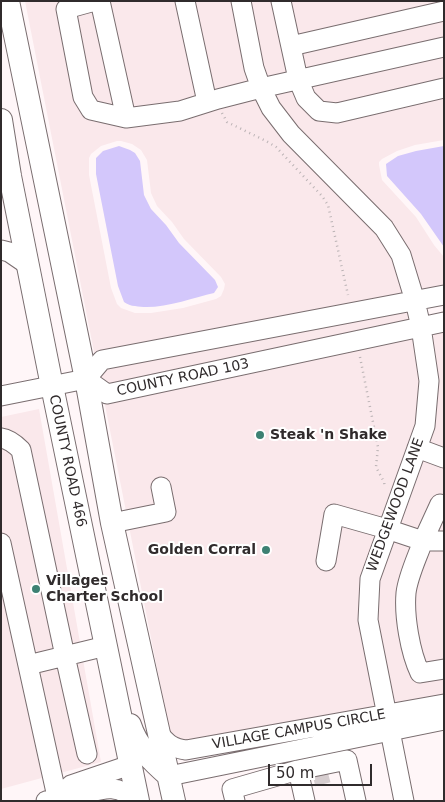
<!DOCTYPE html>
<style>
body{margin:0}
#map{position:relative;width:445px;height:802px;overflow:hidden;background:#fff6f8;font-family:"DejaVu Sans",sans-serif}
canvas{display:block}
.frame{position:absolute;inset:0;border:2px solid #302b2c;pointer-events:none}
.scale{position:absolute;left:268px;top:764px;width:104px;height:22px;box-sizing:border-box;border:2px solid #302b2c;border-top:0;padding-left:6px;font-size:15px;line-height:18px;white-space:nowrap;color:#302b2c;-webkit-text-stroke:4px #fff;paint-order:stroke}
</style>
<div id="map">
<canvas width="445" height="802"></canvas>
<div class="frame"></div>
<div class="scale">50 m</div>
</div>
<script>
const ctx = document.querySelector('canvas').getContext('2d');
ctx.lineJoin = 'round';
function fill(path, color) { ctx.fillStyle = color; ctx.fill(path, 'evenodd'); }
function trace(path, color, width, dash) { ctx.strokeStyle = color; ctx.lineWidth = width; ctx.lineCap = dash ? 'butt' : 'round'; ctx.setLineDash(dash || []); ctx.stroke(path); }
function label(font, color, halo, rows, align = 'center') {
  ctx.font = font + ' "DejaVu Sans",sans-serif'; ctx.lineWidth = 4; ctx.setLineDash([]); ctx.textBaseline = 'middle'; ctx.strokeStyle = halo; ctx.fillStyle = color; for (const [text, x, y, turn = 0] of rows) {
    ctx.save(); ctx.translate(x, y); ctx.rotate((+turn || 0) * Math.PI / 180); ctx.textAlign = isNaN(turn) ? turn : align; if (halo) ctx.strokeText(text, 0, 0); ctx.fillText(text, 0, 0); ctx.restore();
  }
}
fill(new Path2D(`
 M25,1h207l14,69 131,162 17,26 11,37 -310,62zM117,141h4l11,3 9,6 6,10 4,33 6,13 15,16 12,17 37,38 4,7 -1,5 -3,7 -5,3 -33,9 -32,5h-16l-14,-5 -4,-4 -6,-16 -22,-113v-17l2,-4 10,-8z
 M249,1h195v139l-29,5 -18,6 -15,8 -3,3v3l3,15 34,37 18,28 10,12v31l-23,4 -142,-188 -17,-38z
 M409,309l3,13 -303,65 -9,-7 -1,-4 8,-10z
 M444,330v366l-51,9 -17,-86 1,-40 56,-153 -3,-93z
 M414,336l6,46 -3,43 -37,96 -18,58 15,129 -190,35 -9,-2 -8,-7 -66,-334z
 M39,409l62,353 -100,27v-372z`), '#fae8eb');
fill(new Path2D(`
 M119,146l11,4 5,3 5,8 4,34 7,14 15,16 13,18 36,37 3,7 -4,6c-22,5 -56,18 -79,13 -4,0 -8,-2 -11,-4l-6,-16 -22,-112v-16l7,-7z
 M444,146v101l-23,-33 -34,-38 -1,-12 12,-8 18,-5z`), '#d3c7fb');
trace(new Path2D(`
 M313,777l15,-4`), '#d6cdcf', 19, [19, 9]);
const minor = new Path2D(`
 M95,1l-29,8 17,88 8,13 35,8 54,-7 38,-12 43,-11 183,-41
 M100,1l26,117
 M185,1l22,101
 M241,1l13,67 7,20 10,20 20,26 93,94 17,27 14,46 6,26 8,54 -4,45 -55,153 -2,41 36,181
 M281,1l17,78 8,19 13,13 18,2 107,-25
 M291,46l153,-35
 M1,250l8,2 19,13
 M86,379l16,-19 342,-65
 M86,379l21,15 337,-72
 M1,396l85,-17
 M1,438c8,1 15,7 20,12l44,206 22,98
 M417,448l27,10
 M440,504l-17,37h21
 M112,523l54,-11 -5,-25
 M1,543l56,254
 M326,561l8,-47 53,15 36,12c-6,17 -15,35 -17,52 -2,23 4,59 14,80l24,-4
 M28,665l78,-19
 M159,734c9,10 13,14 27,16l258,-46
 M298,770l7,31
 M169,776l275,-56
 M62,793l9,-8 59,-20
 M46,801c4,-1 8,-3 11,-4 6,0 11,1 16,0 26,-6 41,-17 63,4
 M235,801l-3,-12 66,-19 49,-10 9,41`);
const major = new Path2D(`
 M8,1l78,378 26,144 62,278
 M1,120l9,56 42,210 86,415
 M130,725c7,22 22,36 39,51`);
trace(minor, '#796d6f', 21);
trace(major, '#796d6f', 24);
trace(new Path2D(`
 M222,113l5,9 39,19 10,6 46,49 6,9 20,90
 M360,357l18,90 -2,20 8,15 1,6`), '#bbb3b5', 2.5, [1, 4]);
trace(minor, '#fff', 19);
trace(major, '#fff', 22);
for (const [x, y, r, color] of [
 [260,435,5,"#3d8173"],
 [266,550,5,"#3d8173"],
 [36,589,5,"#3d8173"]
]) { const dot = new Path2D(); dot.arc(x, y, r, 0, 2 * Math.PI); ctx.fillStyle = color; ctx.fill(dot); trace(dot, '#fff', 2); }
label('14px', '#302b2c', '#fff', [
 ["COUNTY ROAD 103",183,378,-12],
 ["COUNTY ROAD 466",67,461,78],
 ["WEDGEWOOD LANE",396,505,-70],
 ["VILLAGE CAMPUS CIRCLE",299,730,-10]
]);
label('bold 14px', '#302b2c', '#fff', [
 ["Steak 'n Shake",270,435],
 ["Golden Corral",256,550,"right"],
 ["Villages",46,581],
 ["Charter School",46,597]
], 'left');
</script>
